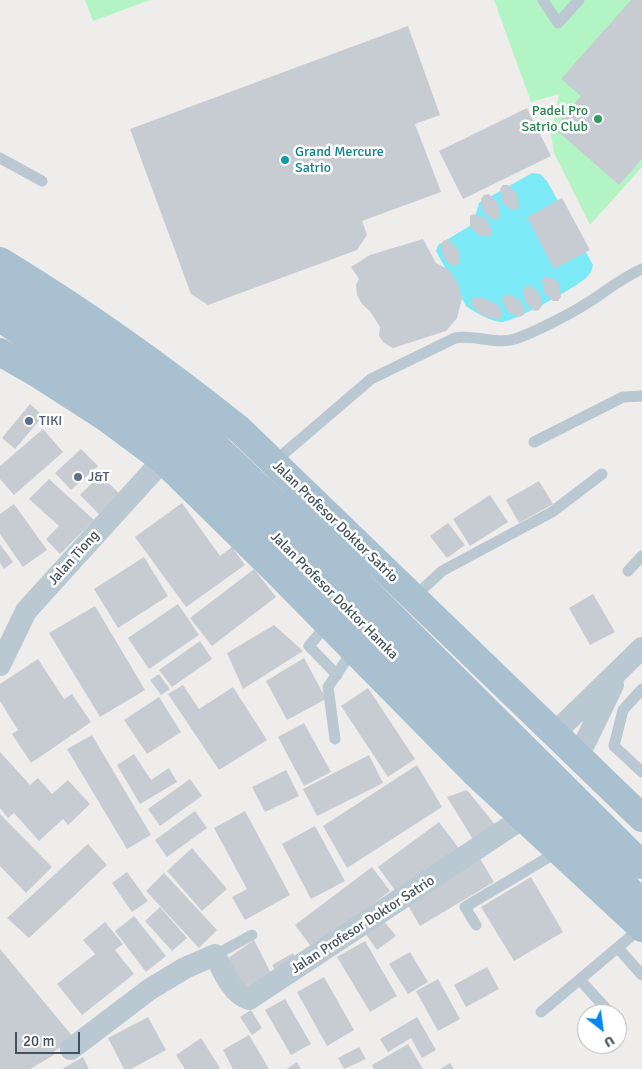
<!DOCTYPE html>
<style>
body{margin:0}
#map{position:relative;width:642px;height:1069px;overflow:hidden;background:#efecec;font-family:Signika,sans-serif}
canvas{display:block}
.north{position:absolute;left:577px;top:1004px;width:50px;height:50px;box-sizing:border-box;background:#fff;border:1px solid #b3babe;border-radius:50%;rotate:150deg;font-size:14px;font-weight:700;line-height:20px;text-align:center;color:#42525c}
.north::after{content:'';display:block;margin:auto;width:18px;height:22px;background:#0386f2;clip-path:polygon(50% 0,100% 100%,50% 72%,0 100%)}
.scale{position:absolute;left:15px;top:1032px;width:65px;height:22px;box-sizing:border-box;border:2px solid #42525c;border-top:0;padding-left:6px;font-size:15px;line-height:18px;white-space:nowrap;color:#42525c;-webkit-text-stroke:4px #fff;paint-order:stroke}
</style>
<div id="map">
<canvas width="642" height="1069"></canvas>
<div class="north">U</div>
<div class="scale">20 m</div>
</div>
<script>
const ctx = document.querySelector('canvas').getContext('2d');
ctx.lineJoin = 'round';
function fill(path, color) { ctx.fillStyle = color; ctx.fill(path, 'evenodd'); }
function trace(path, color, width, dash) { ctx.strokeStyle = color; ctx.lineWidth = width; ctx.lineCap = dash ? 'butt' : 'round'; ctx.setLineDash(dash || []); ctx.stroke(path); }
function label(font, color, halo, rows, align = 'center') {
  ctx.font = font + ' Signika,sans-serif'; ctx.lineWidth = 5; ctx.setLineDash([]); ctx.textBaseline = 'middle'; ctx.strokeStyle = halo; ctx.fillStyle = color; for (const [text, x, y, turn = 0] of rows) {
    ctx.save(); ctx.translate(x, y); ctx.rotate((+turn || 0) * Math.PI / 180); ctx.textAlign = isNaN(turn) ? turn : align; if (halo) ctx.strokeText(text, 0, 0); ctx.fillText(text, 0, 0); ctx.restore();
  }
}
fill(new Path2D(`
 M85,0h65l-57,21z
 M494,0h148v167l-52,58 -36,-72 -3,-18 8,-41 -28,8z`), '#b3f4c5');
fill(new Path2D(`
 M532,173l8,1 7,7 46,84c-1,4 -2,8 -5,11 -9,10 -74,46 -86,46 -10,0 -28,-10 -36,-16l-30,-55 2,-6 35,-21 6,-21z`), '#7beaf6');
fill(new Path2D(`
 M631,0h11v159l-23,26 -65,-57 27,-32 -20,-17z
 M408,26l32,89 -25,9 26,68 -79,29 5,14 -10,15 -149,55 -17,-11 -61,-165z
 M527,108l24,48 -88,43 -24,-48z
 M503,185h5l9,9 2,12 -3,4h-5l-9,-8 -2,-13z
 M489,194l9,9 2,12 -3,4 -5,1 -9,-9 -2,-12 3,-4z
 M562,198l28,52 -36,19 -27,-52z
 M474,214l12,5 6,11 -1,5 -5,2 -7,-2 -9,-8v-11z
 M423,239l13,24 13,7 9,14 4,15 -5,19 -11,13 -53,17 -9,-5 -5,-7 1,-9 -10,-16 -8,-7 -5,-9 -1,-10 3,-6 -8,-12 19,-12z
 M444,240h5l9,9 2,12 -3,4 -5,1 -9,-9 -2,-13z
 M545,276l10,3 4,5 2,13 -3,4h-5l-9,-9 -2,-12z
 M526,285h5l9,9 2,12 -3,4 -5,1 -9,-9 -2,-12z
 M509,294l11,6 5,11 -1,4 -5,2 -11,-5 -6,-12 2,-4z
 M475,297h6l17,8 4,6v5l-4,3 -15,-3 -12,-11v-5z
 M30,404l13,12 -28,33 -13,-11z
 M43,429l20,23 -49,43 -14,-16v-13z
 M81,449l17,17 -27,24 -16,-17z
 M100,475l24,23 -20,21 -24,-24z
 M49,479l45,41 -34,34 -14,-15 13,-13 -30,-27z
 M539,481l14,23 -34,19 -13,-23z
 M490,495l18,27 -38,24 -17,-27z
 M182,503l38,53 12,-9 13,18 -59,42 -51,-70z
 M14,504l33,46 -24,17 -23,-33v-20z
 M448,523l17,22 -18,13 -17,-22z
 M0,544l13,18 -9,7 -4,-6z
 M144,557l24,39 -50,32 -24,-39z
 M254,569l22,28 -64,49 -22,-28z
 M593,594l22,38 -25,13 -21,-37z
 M178,604l21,31 -50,34 -21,-31z
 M95,606l50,84 -45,27 -51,-84z
 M274,625l29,26 -60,38 -16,-36z
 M200,641l12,18 -40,28 -13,-17z
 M304,658l22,41 -39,21 -21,-39z
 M38,659l26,40 8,-5 19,28 -60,41 -19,-29 6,-4 -18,-29v-17z
 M159,674l11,15 -9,6 -11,-15z
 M183,685l16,24 34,-22 34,53 -48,30 -51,-76z
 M368,688l47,71 -27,18 -47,-71z
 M159,697l22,35 -34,22 -23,-34z
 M304,723l27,49 -27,14 -26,-49z
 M92,735l59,100 -24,14 -60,-100z
 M0,752l30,33 8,-7 14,16 16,-14 22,24 -22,21 -5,-6 -24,22 -25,-28 -6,5 -8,-10z
 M134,754l17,26 18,-12 8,14 -37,22 -23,-39z
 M369,755l14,28 -66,33 -14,-27z
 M417,765l25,42 -95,61 -24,-42z
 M286,770l13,26 -34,16 -13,-25z
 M190,779l12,17 -42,30 -12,-17z
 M467,790l30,37 -20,19 -30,-49z
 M195,811l12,17 -40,29 -12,-17z
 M245,811l45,84 -45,25 -13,-23 15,-8 -33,-61z
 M0,814l52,53 -26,26 -26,-27z
 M439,822l22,29 -62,45 -21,-29z
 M315,826l30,55 -34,18 -29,-55z
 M88,844l19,21 -78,73 -22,-20z
 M192,848l35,41 -25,22 -35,-40z
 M479,857l15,25 -74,44 -15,-26z
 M372,867l18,24 -77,58 -18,-24z
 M127,872l21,29 -16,11 -20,-29z
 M164,873l53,57 -18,18 -53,-57z
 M531,877l32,55 -49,29 -33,-54z
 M160,907l27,31 -15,13 -27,-30z
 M134,916l32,40 -20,16 -31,-41z
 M383,920l13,16 -19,14 -12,-17z
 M105,922l18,22 -8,6 19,24 -52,41 -25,-31 38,-30 -12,-14z
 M254,940l18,35 -31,18 -17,-32z
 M365,941l32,55 -27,16 -33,-55z
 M0,949l74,89 -22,15 2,2 -24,14h-30z
 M410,952l18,30 -20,12 -19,-30z
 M293,953l4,7 -21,12 -4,-7z
 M487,967l12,22 -33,18 -12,-22z
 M324,977l30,53 -27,16 -30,-54z
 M438,979l22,40 -22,12 -22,-40z
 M285,999l26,45 -20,11 -26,-45z
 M251,1010l11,18 -10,7 -12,-18z
 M148,1017l18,33 -35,19h-7l-16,-31z
 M417,1017l19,33 -14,8 -11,-20 -23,14 -8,-13z
 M249,1035l20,34h-36l-10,-19z
 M201,1038l19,30 -1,1h-34l-9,-14z
 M408,1044l15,25h-49l-2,-4z
 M359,1047l7,12 -22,10 -6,-11z
 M83,1057l6,12h-27z
 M297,1062l4,7h-15z
 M450,1063l4,6h-14z`), '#c7ccd2');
trace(new Path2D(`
 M543,0l15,23 21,-23
 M0,158l42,23
 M534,442l89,-45 19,-1
 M274,462l97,-83 84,-41c20,-4 40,7 60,1 18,-6 49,-22 66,-32 21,-12 38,-28 61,-38
 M628,571l14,-15
 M413,598l29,-27 110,-59 50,-38
 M328,623l-19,23 28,29
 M642,689l-19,21 -9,36 28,26
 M335,739l-7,-52 25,-37
 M476,925l-11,-18 94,-56
 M618,948l24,27
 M215,955l37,-20
 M580,980l31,34
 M541,1012l101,-85`), '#bac9d1', 11);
trace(new Path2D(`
 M0,665l26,-54 137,-151
 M552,731l11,-6 79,-77
 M578,757l35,-72
 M71,1049l79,-60 35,-21 30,-13c8,16 17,39 34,44l274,-181`), '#bac9d1', 22);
trace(new Path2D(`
 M0,261c84,51 163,107 240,169l402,388
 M0,289l134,88 61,50 133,126 314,312
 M0,318l117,77 60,50 131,125 334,333
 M0,352l38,22 67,43 58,43 113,111 199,202 167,155`), '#a8c0cf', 28);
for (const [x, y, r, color] of [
 [598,119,5,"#2e9e5b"],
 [285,160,5,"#0f9aa8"],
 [29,421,5,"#5c6f8a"],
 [78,477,5,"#5c6f8a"]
]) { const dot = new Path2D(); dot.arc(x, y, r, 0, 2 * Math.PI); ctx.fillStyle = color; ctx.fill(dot); trace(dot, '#fff', 2); }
label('14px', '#27864d', '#fff', [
 ["Padel Pro",588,111],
 ["Satrio Club",588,127]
], 'right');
label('14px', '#0d838f', '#fff', [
 ["Grand Mercure",295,152],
 ["Satrio",295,168]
], 'left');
label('14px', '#4e5e75', '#fff', [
 ["TIKI",39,421],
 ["J&T",88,477]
], 'left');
label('14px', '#42525c', '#fff', [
 ["Jalan Profesor Doktor Satrio",335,522,44],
 ["Jalan Tiong",74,558,-48],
 ["Jalan Profesor Doktor Hamka",334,596,45],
 ["Jalan Profesor Doktor Satrio",363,925,-33]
]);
</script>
